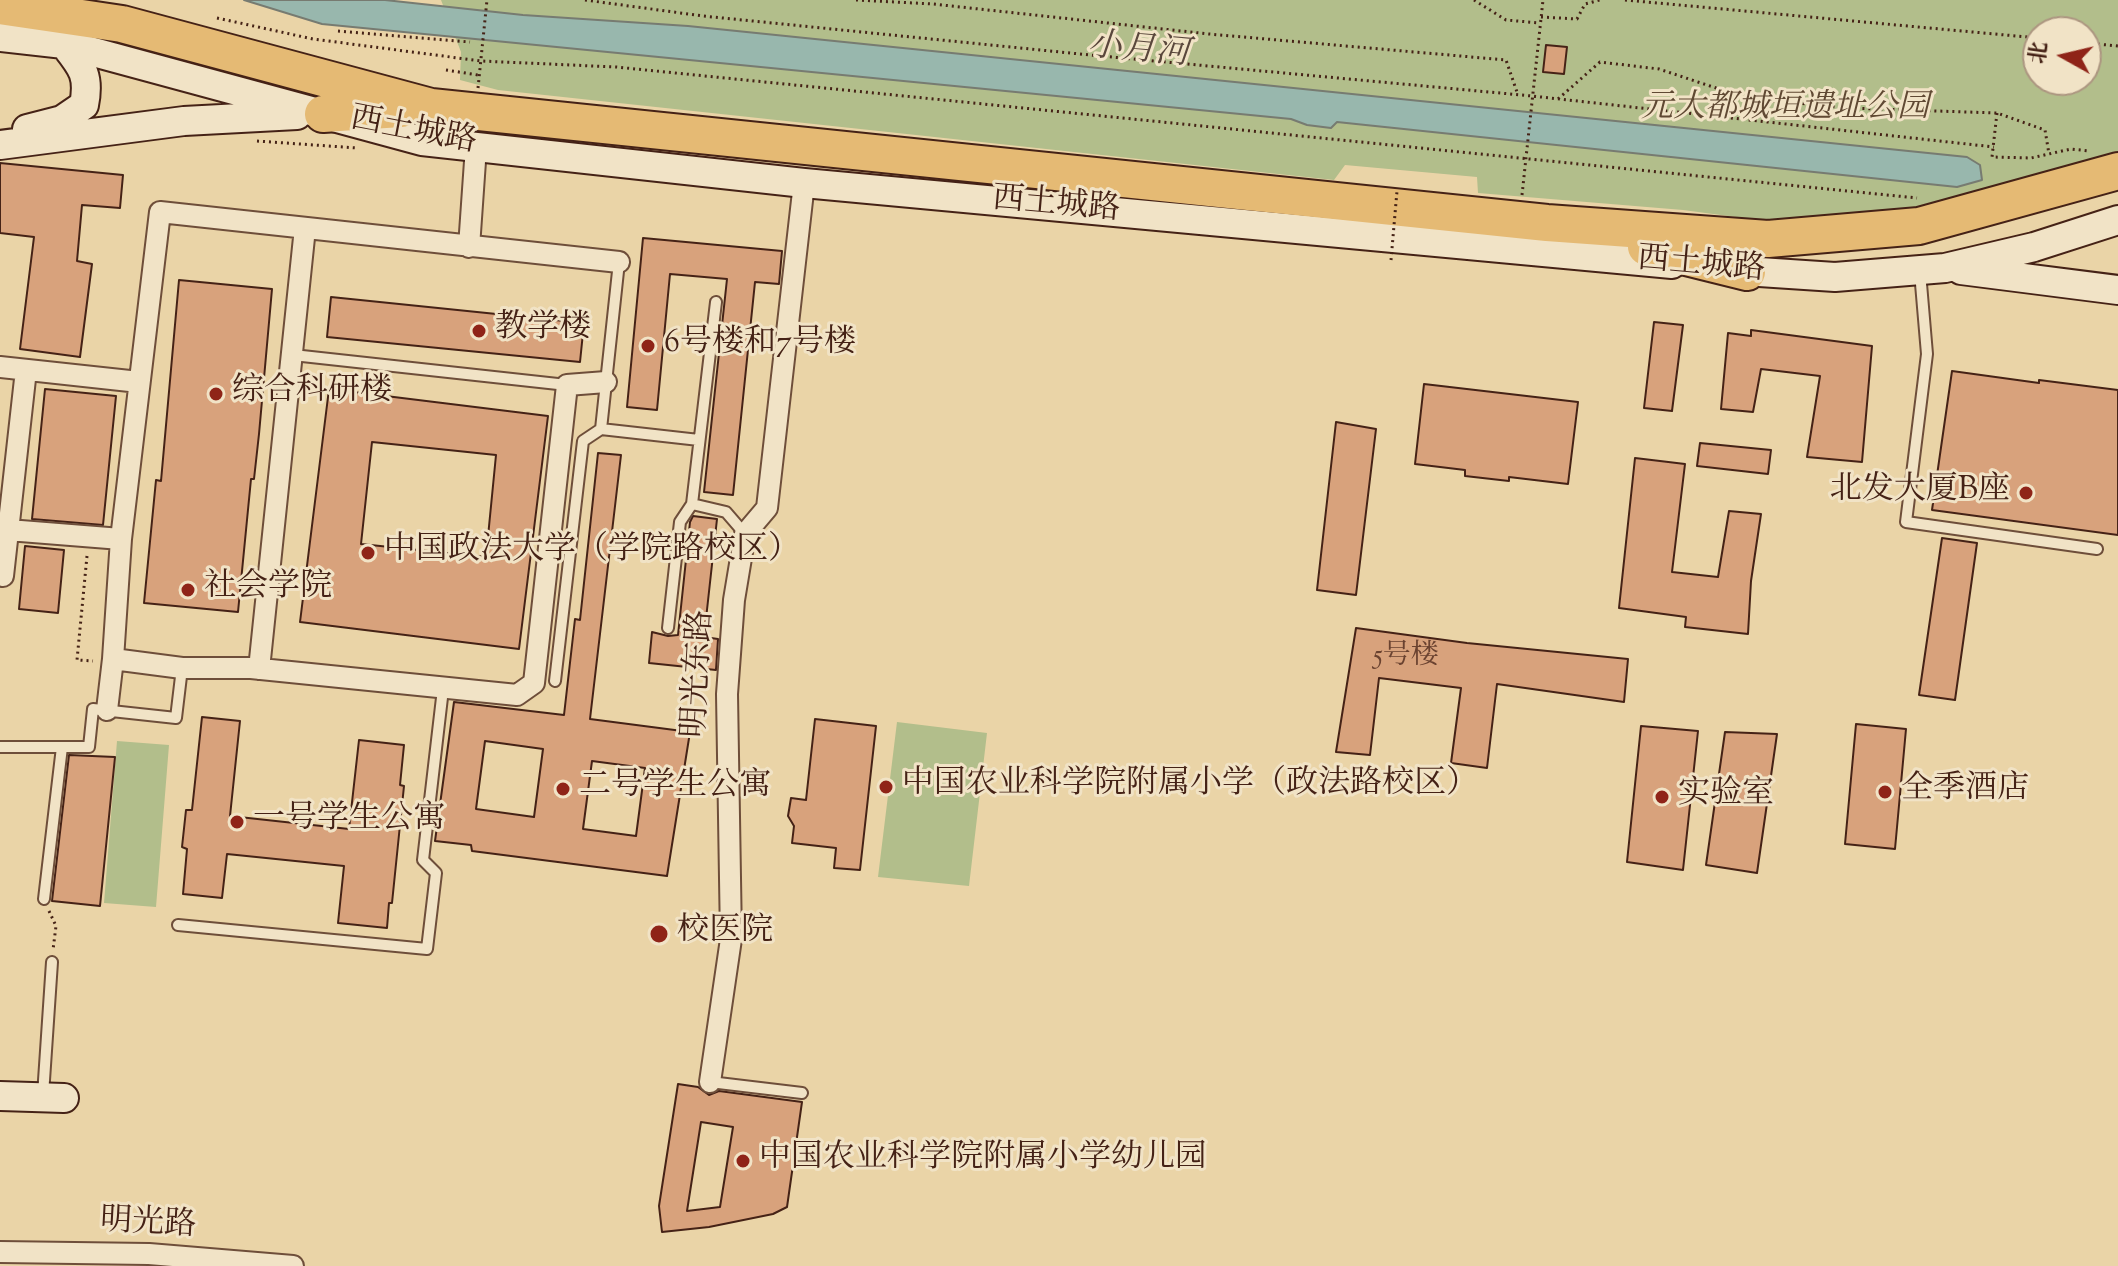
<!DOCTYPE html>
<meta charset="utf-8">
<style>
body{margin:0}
#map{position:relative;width:2118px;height:1266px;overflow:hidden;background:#ead4a7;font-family:"Sorts Mill Goudy","Noto Serif SC",serif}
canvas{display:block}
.north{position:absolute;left:2022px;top:16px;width:80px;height:80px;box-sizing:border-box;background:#f1e3c6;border:2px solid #ac9680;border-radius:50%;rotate:278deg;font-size:22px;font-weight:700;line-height:32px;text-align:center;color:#452216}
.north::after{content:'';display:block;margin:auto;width:28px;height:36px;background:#8f2418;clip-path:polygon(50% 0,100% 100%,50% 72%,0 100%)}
</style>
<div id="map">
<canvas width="2118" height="1266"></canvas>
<div class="north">北</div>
</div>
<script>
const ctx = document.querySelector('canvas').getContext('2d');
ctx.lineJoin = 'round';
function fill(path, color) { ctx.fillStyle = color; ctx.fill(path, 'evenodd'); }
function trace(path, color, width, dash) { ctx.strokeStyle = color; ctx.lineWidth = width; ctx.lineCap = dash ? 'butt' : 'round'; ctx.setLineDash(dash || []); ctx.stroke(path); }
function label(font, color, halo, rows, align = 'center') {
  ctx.font = font + ' "Sorts Mill Goudy","Noto Serif SC",serif'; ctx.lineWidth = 6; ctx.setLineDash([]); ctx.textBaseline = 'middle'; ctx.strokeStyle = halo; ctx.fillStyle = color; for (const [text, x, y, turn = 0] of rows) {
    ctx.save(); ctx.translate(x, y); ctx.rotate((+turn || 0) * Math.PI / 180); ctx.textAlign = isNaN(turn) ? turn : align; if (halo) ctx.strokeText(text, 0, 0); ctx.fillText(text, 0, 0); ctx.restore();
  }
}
fill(new Path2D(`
 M441,0h1677v160l-214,52 -115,12 -106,-14 -205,-17 -1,-16 -132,-12 -11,15 -836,-90 -38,-10 1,-28zM2038,32h48v48h-48z
 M897,722l90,11 -18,153 -91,-9z
 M117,741l52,4 -13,162 -52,-4z`), '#b2be8b');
const water = new Path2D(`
 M244,0h141l138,15 165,11 1279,131 13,8 2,15 -25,7 -620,-65 -6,6 -24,-3 -16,-6 -969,-95z`);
fill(water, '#98b7ad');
trace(water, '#777b71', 2);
const building = new Path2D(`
 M1546,45l21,2 -3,27 -21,-2z
 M0,163l123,12 -3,33 -38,-3 -5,56 15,3 -12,93 -60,-8 14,-112 -34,-4z
 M643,238l139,13 -3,33 -24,-2 -22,213 -29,-3 23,-213 -57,-5 -13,136 -30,-3z
 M179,280l93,9 -13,145 -5,45h-3l-13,133 -94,-9 12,-123 5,1z
 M331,297l253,26 -4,39 -253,-25z
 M1654,322l29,3 -11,86 -28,-3z
 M1751,330l121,16 -10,116 -55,-5 13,-81 -59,-7 -8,43 -32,-3 7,-76 23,3z
 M1952,371l87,12v-3l79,10v145l-186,-25z
 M1424,384l154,18 -10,82 -59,-7v4l-44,-5v-6l-50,-6z
 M45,389l71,7 -13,129 -71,-6z
 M329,389l219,27 -29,233 -219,-27zM372,442l124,13 -10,102 -125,-13z
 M1336,422l40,7 -20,166 -39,-5z
 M1700,443l71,7 -3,24 -71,-8z
 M598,453l23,2 -31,264 100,13 -23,144 -195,-25 -1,-6 -36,-4 19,-139 110,13 11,-96 5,1zM485,741l58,8 -9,68 -58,-8zM592,761l53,7 -9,68 -53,-7z
 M1635,458l50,6 -13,108 46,5 11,-66 32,3 -10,67 -3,53 -63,-7 1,-10 -67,-9z
 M693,516l24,3 -13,118 14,2 -2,31 -67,-7 3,-31 16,4 10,-1 12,-113z
 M1942,538l35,5 -22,157 -36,-5z
 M25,546l39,4 -6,63 -39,-4z
 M1356,628l111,15 161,16 -4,43 -127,-18 -10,84 -36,-5 10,-75 -82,-10 -9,77 -34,-3z
 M202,717l38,4 -10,95 119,13 10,-89 45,5 -4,40 4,1 -12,117h-3l-2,25 -49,-5 6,-57 -117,-12 -5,44 -39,-4 4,-45 -5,-2 4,-37h6z
 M815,719l61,7 -16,144 -26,-2 2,-20 -44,-5 2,-17 -6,-10 3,-18 15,2z
 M1856,724l50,5 -11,120 -50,-5z
 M1641,726l57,5 -15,139 -56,-8z
 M1725,732l52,2 -20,139 -51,-8z
 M69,755l46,2 -15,149 -48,-5z
 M678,1084l20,3 11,8 10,-4 83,11 -15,105 -14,7 -64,13 -47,5 -3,-26zM701,1122l32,5 -13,80 -33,4z`);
fill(building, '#d8a27c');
trace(building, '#452216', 2);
const lane = new Path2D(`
 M1920,272l7,82 -21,168 191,27
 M716,302l-24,202 34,8 19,22
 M293,355l274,30
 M601,429l18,-167
 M668,628l12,-106 12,-18
 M555,681l28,-240 18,-12 98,11
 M0,747h89l4,-38 83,9 6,-50
 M44,899l18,-152
 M178,925l249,24 9,-76 -13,-13 20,-171
 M710,1082l92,11
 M43,1095l9,-133`);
const street = new Path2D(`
 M469,247l7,-100
 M0,367l139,15
 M606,382l-39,3 -33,298 -17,12 -266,-27h-69l-69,-9 8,-120 39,-327 459,50
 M8,530l113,9
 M3,576l23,-206
 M259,669l46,-441
 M107,710l6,-51
 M710,1082l21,-143 -4,-245 7,-94 11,-66 22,-26 37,-325
 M0,1252l149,2 144,12`);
const secondary = new Path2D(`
 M0,37l64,7 358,97 382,42 868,81
 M27,129l35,-9 22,-15c6,-30 -2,-38 -20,-61
 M0,145l184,-24 113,-6
 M1729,270l106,7 110,-9 89,-21 84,-27
 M1961,270l157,20
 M0,1096l64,2`);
const highway = new Path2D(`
 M0,6l122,18 309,83 1116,116 221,16 151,-13 199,-55
 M323,114l78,-5
 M1646,247l101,25`);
trace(lane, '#6e4e3a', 14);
trace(street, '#6e4e3a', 24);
trace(secondary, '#452216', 32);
trace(highway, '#452216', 40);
trace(new Path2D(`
 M585,0l118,16 387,39 442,41 462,51
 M856,0l77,4 276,30 297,26 12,35
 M1474,0l32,20 34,3
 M1625,0l413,38
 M1541,17l36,2 8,-15 15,-4
 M217,18l96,21 168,22 135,6 1301,131
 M338,31l132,11
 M2086,43l32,3
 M446,70l32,5
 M478,88l9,-88
 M1558,99l42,-37 59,7 87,29 101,10 150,5 48,17 4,24
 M1997,113l-5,44 39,1 40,-9 19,2
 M257,141l100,7
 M1522,195l21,-195
 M87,556l-10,104 16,1
 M49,911l7,15 -3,24`), '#452216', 3, [2, 4]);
trace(lane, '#f1e3c6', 10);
trace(street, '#f1e3c6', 20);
trace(secondary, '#f1e3c6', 28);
trace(highway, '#e5ba74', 36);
trace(new Path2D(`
 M1391,260l6,-69`), '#452216', 3, [2, 4]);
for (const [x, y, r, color] of [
 [479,331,8,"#8f2418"],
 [648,346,8,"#8f2418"],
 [216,394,8,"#8f2418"],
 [2026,493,8,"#8f2418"],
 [368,553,8,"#8f2418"],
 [188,590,8,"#8f2418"],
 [886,787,8,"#8f2418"],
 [563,789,8,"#8f2418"],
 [1885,792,8,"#8f2418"],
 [1662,797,8,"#8f2418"],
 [237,822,8,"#8f2418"],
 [659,934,10,"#8f2418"],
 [743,1161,8,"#8f2418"]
]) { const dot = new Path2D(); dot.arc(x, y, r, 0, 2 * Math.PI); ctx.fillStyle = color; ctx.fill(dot); trace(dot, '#f1e3c6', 3); }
label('28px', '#6a4230', null, [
 ["5号楼",1406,658]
]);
label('italic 32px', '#604933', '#f1e3c6', [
 ["元大都城垣遗址公园",1785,111]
]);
label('32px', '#452216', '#f1e3c6', [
 ["西土城路",413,133,11],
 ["西土城路",1056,207,5],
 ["西土城路",1701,267,5],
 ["明光东路",701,674,-87],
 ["明光路",148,1226,3]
]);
label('32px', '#452216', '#f1e3c6', [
 ["教学楼",495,331],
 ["6号楼和7号楼",664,346],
 ["综合科研楼",232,394],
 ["北发大厦B座",2010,493,"right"],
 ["中国政法大学（学院路校区）",384,553],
 ["社会学院",204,590],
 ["中国农业科学院附属小学（政法路校区）",902,787],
 ["二号学生公寓",579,789],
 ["全季酒店",1901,792],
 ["实验室",1678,797],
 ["一号学生公寓",253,822],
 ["校医院",677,934],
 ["中国农业科学院附属小学幼儿园",759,1161]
], 'left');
label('italic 34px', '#5a473c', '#f1e3c6', [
 ["小月河",1138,53,5]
]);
</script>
